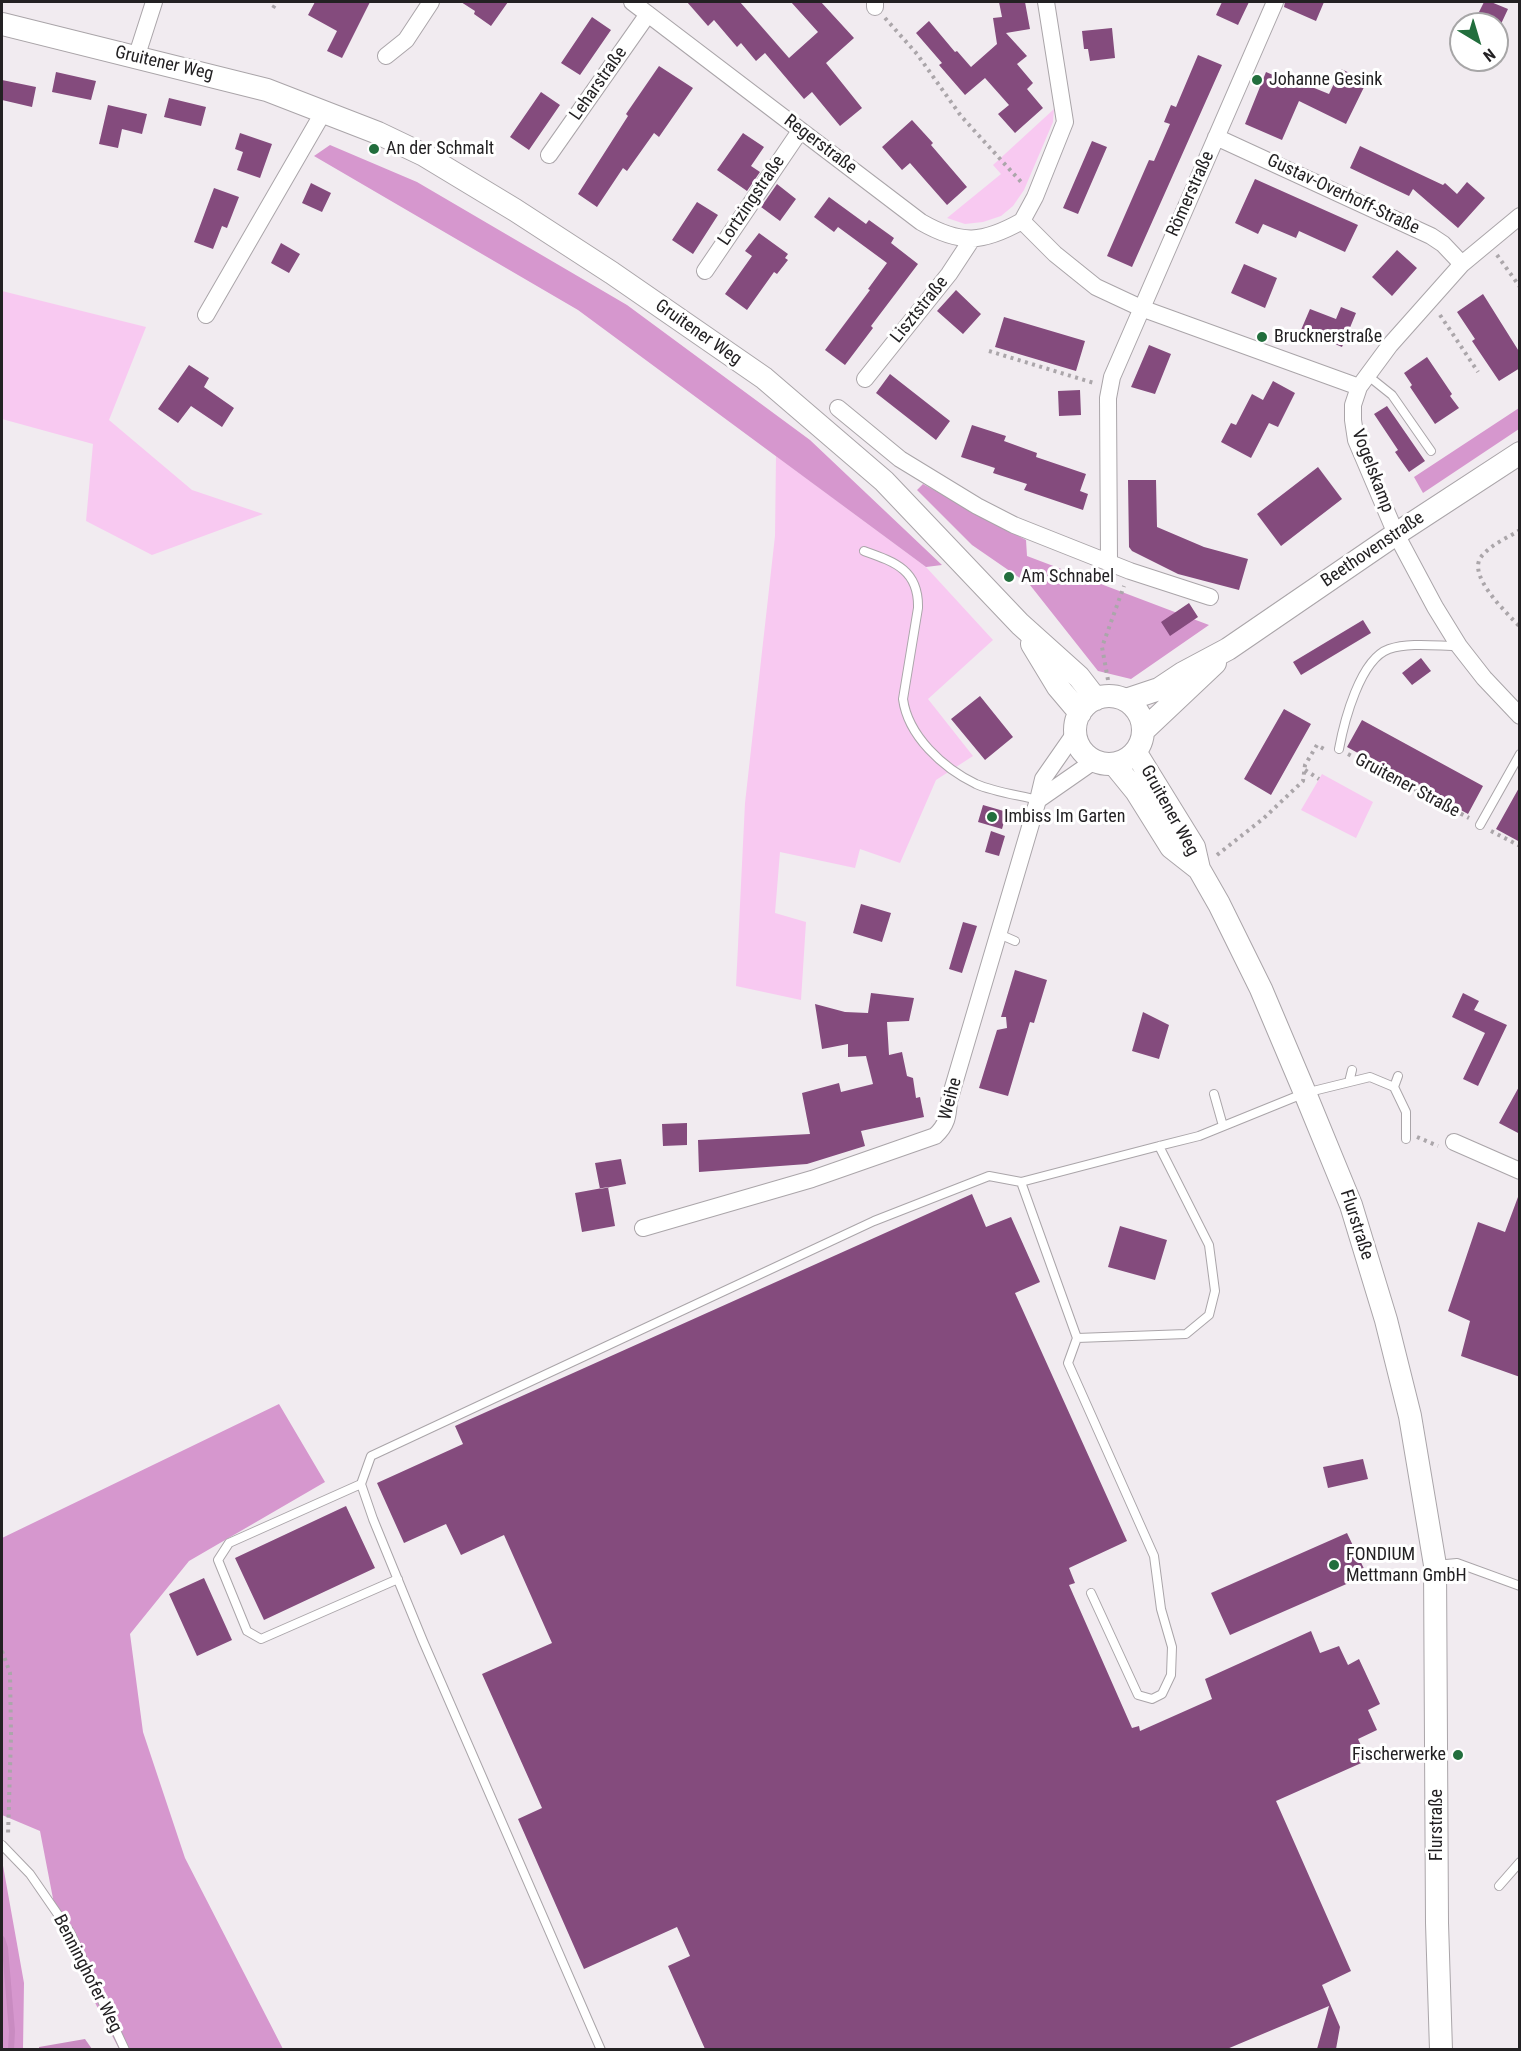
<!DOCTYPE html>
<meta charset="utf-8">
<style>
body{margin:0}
#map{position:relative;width:1521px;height:2051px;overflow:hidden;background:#f1ebf0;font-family:"Roboto Condensed",sans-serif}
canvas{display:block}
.frame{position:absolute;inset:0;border:3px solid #232123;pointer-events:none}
.north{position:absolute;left:1449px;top:12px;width:60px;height:60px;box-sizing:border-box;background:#fff;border:2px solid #a7a6a7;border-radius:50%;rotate:142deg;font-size:16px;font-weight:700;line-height:24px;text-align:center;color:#232123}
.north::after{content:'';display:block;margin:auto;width:21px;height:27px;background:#226e3d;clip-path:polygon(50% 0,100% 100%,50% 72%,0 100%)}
</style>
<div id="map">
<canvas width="1521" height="2051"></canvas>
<div class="frame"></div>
<div class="north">N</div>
</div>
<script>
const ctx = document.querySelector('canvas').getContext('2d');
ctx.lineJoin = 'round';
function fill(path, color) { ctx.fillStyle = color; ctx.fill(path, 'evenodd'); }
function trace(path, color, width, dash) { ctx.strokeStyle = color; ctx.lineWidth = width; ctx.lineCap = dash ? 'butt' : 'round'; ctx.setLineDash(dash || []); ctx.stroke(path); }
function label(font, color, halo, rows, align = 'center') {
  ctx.font = font + ' "Roboto Condensed",sans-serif'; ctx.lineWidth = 6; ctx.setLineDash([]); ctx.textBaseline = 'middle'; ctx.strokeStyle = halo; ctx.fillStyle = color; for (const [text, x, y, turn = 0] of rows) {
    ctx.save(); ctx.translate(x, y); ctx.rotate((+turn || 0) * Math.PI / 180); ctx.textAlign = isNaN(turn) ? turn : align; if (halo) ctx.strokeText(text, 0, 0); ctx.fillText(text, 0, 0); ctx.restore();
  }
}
fill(new Path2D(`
 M1054,109l-1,13 -29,68 -11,16 -12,10 -18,6 -18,2 -18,-6 54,-44 -8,-9z
 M2,291l144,36 -37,93 83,70 71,24 -111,41 -66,-34 7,-77 -91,-25z
 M776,456l150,111 67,73 -65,59 45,57 -37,24 -36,83 -40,-14 -5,19 -75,-16 -5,61 31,9 -5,78 -65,-14 9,-183 30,-267z
 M1322,774l51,28 -17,36 -55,-28z`), '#f8c9f1');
fill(new Path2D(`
 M330,145l87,37 210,123 183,135 132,125 -16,2 -348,-257 -264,-154z
 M1519,408v21l-96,64 -9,-16z
 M923,484l103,56 1,16 182,69 -78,54 -33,-8 -68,-86 -58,-40 -55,-55z
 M279,1404l46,78 -136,79 -59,73 13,98 42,126 98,191h-164l-59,-114 -20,-104 -38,-16v-277z
 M2,1860l22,123 -1,66h-21z`), '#d697ce');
fill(new Path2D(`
 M85,2039l7,10h-53v-2z`), '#c98bc1');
trace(new Path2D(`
 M2,1939l3,9 7,83 -1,19`), '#c98bc1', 6);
fill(new Path2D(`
 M315,2h55l-28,56 -15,-7 10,-20 -29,-16z
 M461,2h47l-17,24 -17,-12 1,-3z
 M687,2h53l49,56 29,-26 -27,-30h30l33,36 -28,25 36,45 -22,18 -28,-34 -8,7 -39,-46 -9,8 -15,-18 -4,4 -23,-27 -6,6z
 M999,2h26l5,27 -24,4 21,23 -10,8 16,19 -6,6 16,19 -28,25 -17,-19 11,-9 -24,-27 -20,17 -26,-30 3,-2 -26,-30 13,-12 26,31 2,-1 14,16 26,-23 -4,-26 9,-1z
 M1222,2h27l-11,23 -22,-10z
 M1285,2h39l-8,19 -32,-14z
 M1484,2h7l17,7 -7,15h-28z
 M592,17l19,13 -31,45 -19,-12z
 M1112,28l3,30 -25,3 -2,-12h-4l-2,-18z
 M1198,55l24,10 -90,202 -25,-11 42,-96 5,1 16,-37 -6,-2 7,-17 5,2z
 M659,66l34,22 -34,49 -5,-4 -27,38 -4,-3 -26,39 -19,-13 50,-78 -2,-2z
 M1341,69l26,12 -21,43 -47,-23 -17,39 -37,-16 21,-52 7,3 2,-3 54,22z
 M56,72l40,9 -5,19 -39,-8z
 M2,80l34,7 -4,20 -30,-7z
 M541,92l19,13 -31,45 -19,-13z
 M169,98l37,9 -5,19 -37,-9z
 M108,105l39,9 -5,20 -20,-5 -4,19 -19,-4z
 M912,120l21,23 -2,2 36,42 -20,18 -37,-42 -8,7 -20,-23z
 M240,133l32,11 -12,34 -23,-8 6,-18 -8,-3z
 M743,133l21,14 -13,19 9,6 -13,19 -30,-21z
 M1092,141l15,6 -29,67 -15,-6z
 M1360,146l83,39 2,-2 12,11 10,-12 18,16 -27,30 -45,-39 -4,7 -59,-28z
 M1255,179l103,46 -13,27 -46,-21 -3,7 -33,-14 -5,10 -23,-11z
 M311,183l20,10 -9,19 -20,-9z
 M777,184l19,15 -16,22 -19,-14z
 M214,188l25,9 -12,31 -5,-2 -9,23 -19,-7z
 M829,197l37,27 3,-4 25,18 -3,5 27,21 -47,62 2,2 -28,37 -20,-15 45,-60 -2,-1 19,-26 -49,-36 -4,5 -20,-15z
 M697,202l21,13 -25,39 -21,-14z
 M759,233l29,21 -3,4 3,2 -11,14 -3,-2 -27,38 -22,-16 27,-38 -7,-5z
 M281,243l19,11 -11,19 -18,-10z
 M1397,250l20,18 -25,28 -20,-19z
 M1244,264l33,14 -12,30 -34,-15z
 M956,290l25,24 -18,20 -26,-23z
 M1483,294l37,59v15l-21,13 -27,-40 3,-2 -18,-27z
 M1341,307l15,6 -14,34 -41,-17 9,-21 26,10z
 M1004,317l81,24 -9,30 -81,-24z
 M1149,345l22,9 -16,40 -24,-7z
 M1427,357l25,37 -2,2 9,12 -24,16 -25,-37 2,-2 -8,-12z
 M189,365l20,13 -5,9 30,21 -12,19 -31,-21 -13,17 -20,-14z
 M890,374l60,47 -14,19 -60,-47z
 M1273,381l22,12 -17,34 -9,-4 -18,35 -30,-16 10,-19 5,2 16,-31 11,6z
 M1080,390l1,25 -22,1 -1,-25z
 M1387,406l38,55 -16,11 -14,-20 3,-2 -24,-36z
 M972,425l34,11 -2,5 33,12 -1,4 50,17 -6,17 8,3 -5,16 -59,-20 3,-6 -34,-11 2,-5 -34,-11z
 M1318,467l24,32 -61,47 -24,-32z
 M1128,480h28l1,47 47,20 44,12 -9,31 -61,-16 -46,-23 -3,-4z
 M1189,603l9,14 -28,19 -9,-14z
 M1363,620l8,13 -70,42 -8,-13z
 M1421,658l10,13 -19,14 -10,-12z
 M980,696l33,41 -28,23 -34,-41z
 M1284,709l27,15 -40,71 -27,-16z
 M1362,720l121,66 -15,28 -121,-67z
 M1520,786v56l-24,-13z
 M983,805l24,7 -5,17 -24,-7z
 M991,831l14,5 -6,20 -14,-4z
 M861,904l30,9 -9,29 -29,-9z
 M963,922l14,4 -15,47 -13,-4z
 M1015,970l32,10 -13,43 -4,-1 -22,74 -29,-8 18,-58 10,-2 -1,-11h-5z
 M871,993l43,5 -5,23 -22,1 2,33 13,-3 5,24 6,2 3,20 4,-1 4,20 -63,14 4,15 -58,18 -108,8 -1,-32 112,-6 -8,-41 37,-10 2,9 32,-8 -7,-28 -18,1v-13l-26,5 -7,-45 30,8 23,1z
 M1463,993l16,8 -5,9 33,15 -29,61 -15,-7 22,-46 -33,-16z
 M1143,1012l26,13 -10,34 -27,-8z
 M1520,1085v49l-21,-11z
 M687,1123v22l-24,1 -1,-22z
 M621,1159l5,25 -26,5 -5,-26z
 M608,1187l7,39 -33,6 -7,-39z
 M972,1194l14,33 25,-10 29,65 -25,11 112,248 -58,27 6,15 -6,2 63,143 7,-2 1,5 72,-32 -7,-20 106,-48 9,22 19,-7 9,19 11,-6 21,45 -12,6 9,20 -19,9 10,21 -92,41 75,170 -29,14 18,42 -4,22h-19l12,-43 -102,43h-522l-37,-83 22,-10 -13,-29 -93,42 -66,-150 24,-11 -60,-134 70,-31 -48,-108 -43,20 -15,-31 -42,19 -27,-60 86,-39 -8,-18z
 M1518,1197h2v180l-59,-21 9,-35 -22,-10 30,-89 27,10z
 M1120,1226l47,14 -12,40 -47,-13z
 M1363,1459l5,20 -40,9 -5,-21z
 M346,1506l29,62 -111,52 -29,-62z
 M1347,1533l20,42 -137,60 -19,-42z
 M204,1578l28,62 -35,16 -28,-62z`), '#844b7d');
const lane = new Path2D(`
 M1367,375l25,20 39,56
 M864,551c31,11 55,19 54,57l-15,91c5,37 40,69 73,85 18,8 42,11 62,16
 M1339,749c5,-27 21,-90 50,-100 21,-7 48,-3 70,-3
 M1480,825l40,-71
 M999,934l16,7
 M1349,1082l3,-12
 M1394,1087l4,-11
 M1214,1094l9,32
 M1021,1182l56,156 -9,25 86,193 7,53 11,38 -1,28 -9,19 -10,5 -14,-4 -47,-102
 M1077,1338l109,-4 23,-19 6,-24 -6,-46 -50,-99
 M361,1484l-132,59 -11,17 29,71 14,8 137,-60
 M1435,1565l22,-2 63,23
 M2,1845l28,29 40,58 55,118
 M1499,1886l21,-24
 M601,2050l-178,-409 -50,-122 -12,-35 10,-28 503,-235 115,-45 32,6 138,-36 40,-10 106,-43 65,-16 24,10 12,25v27`);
const street = new Path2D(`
 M632,2l289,220c40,23 62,21 101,-1
 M875,2v5
 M386,56l20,-16 25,-38
 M136,58l18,-56
 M1216,137l215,99 12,8 19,20
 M549,155l99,-141
 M1520,216l-58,48 -72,81 -31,42 -6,18v15l3,20 40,94 39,73 24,39 25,32 36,38
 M1022,221l33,33 41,33 45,21 218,79
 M1022,221l13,-24 30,-75 -19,-120
 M705,271l95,-140
 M206,315l118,-204
 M865,379l84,-105 23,-35
 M838,408l62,51 77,47 37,19 116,46 80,26
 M1109,562l-1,-164 4,-21 163,-375
 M1038,800l56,-39
 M1454,1142l66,29
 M643,1228l169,-49 123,-43c12,-11 13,-20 14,-35l89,-301 5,-21 32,-46`);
const secondary = new Path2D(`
 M2,24l265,66 111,43 46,22 91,55 97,63 152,105 120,103 136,143 59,53 17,22
 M1032,644l26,43 22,26
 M1075 730a34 34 0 1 1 68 0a34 34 0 1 1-68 0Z
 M1126,700l33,-11 24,-16 45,-24 168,-115 124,-81
 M1144,730l71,-67
 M1136,753l58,94 5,22 20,35 42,85 44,104 46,112 35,115 24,96 25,149 2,358 4,127
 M1114,764l22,27 35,56 28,22`);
trace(lane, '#aaa5a9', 10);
trace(street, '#aaa5a9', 18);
trace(secondary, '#aaa5a9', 24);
trace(new Path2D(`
 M273,8l4,-6
 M885,18l32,36 44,62 61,67
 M1497,255l23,32
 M1440,315l38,57
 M989,351l105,32
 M1520,530c-13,8 -30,15 -39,27 -14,19 26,56 39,70
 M1108,680l-6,-33 22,-61
 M1348,754l121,64
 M1305,770l14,9
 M1491,831l29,15
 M1217,855l47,-37 39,-37 2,-16 12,-20 9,5
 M1417,1137l21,9
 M2,1651l8,22 1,63 -3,99`), '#aba6aa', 4, [3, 4.5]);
trace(lane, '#fff', 8);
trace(street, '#fff', 16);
trace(secondary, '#fff', 22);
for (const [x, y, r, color] of [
 [1257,80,6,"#226e3d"],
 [374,149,6,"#226e3d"],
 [1262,337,6,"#226e3d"],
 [1009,577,6,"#226e3d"],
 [992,817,6,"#226e3d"],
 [1334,1565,6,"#226e3d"],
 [1458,1755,6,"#226e3d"]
]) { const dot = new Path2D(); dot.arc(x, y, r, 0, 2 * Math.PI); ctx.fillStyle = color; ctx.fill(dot); trace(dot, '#fff', 2); }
label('18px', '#232123', '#fff', [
 ["Gruitener Weg",164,64,13],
 ["Leharstraße",599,84,-55],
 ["Regerstraße",820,145,37],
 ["Römerstraße",1191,194,-66],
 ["Gustav-Overhoff-Straße",1343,195,25],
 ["Lortzingstraße",752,201,-56],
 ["Lisztstraße",920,310,-51],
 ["Gruitener Weg",698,333,35],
 ["Vogelskamp",1372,471,69],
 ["Beethovenstraße",1373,550,-34],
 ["Gruitener Straße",1407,786,28],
 ["Gruitener Weg",1169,811,61],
 ["Weihe",951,1099,-75],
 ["Flurstraße",1356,1225,72],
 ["Flurstraße",1437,1825,-90],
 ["Benninghofer Weg",87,1974,63]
]);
label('18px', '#232123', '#fff', [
 ["Johanne Gesink",1269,80],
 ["An der Schmalt",386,149],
 ["Brucknerstraße",1274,337],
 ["Am Schnabel",1021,577],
 ["Imbiss Im Garten",1004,817],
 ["FONDIUM",1346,1555],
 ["Mettmann GmbH",1346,1576],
 ["Fischerwerke",1446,1755,"right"]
], 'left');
</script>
